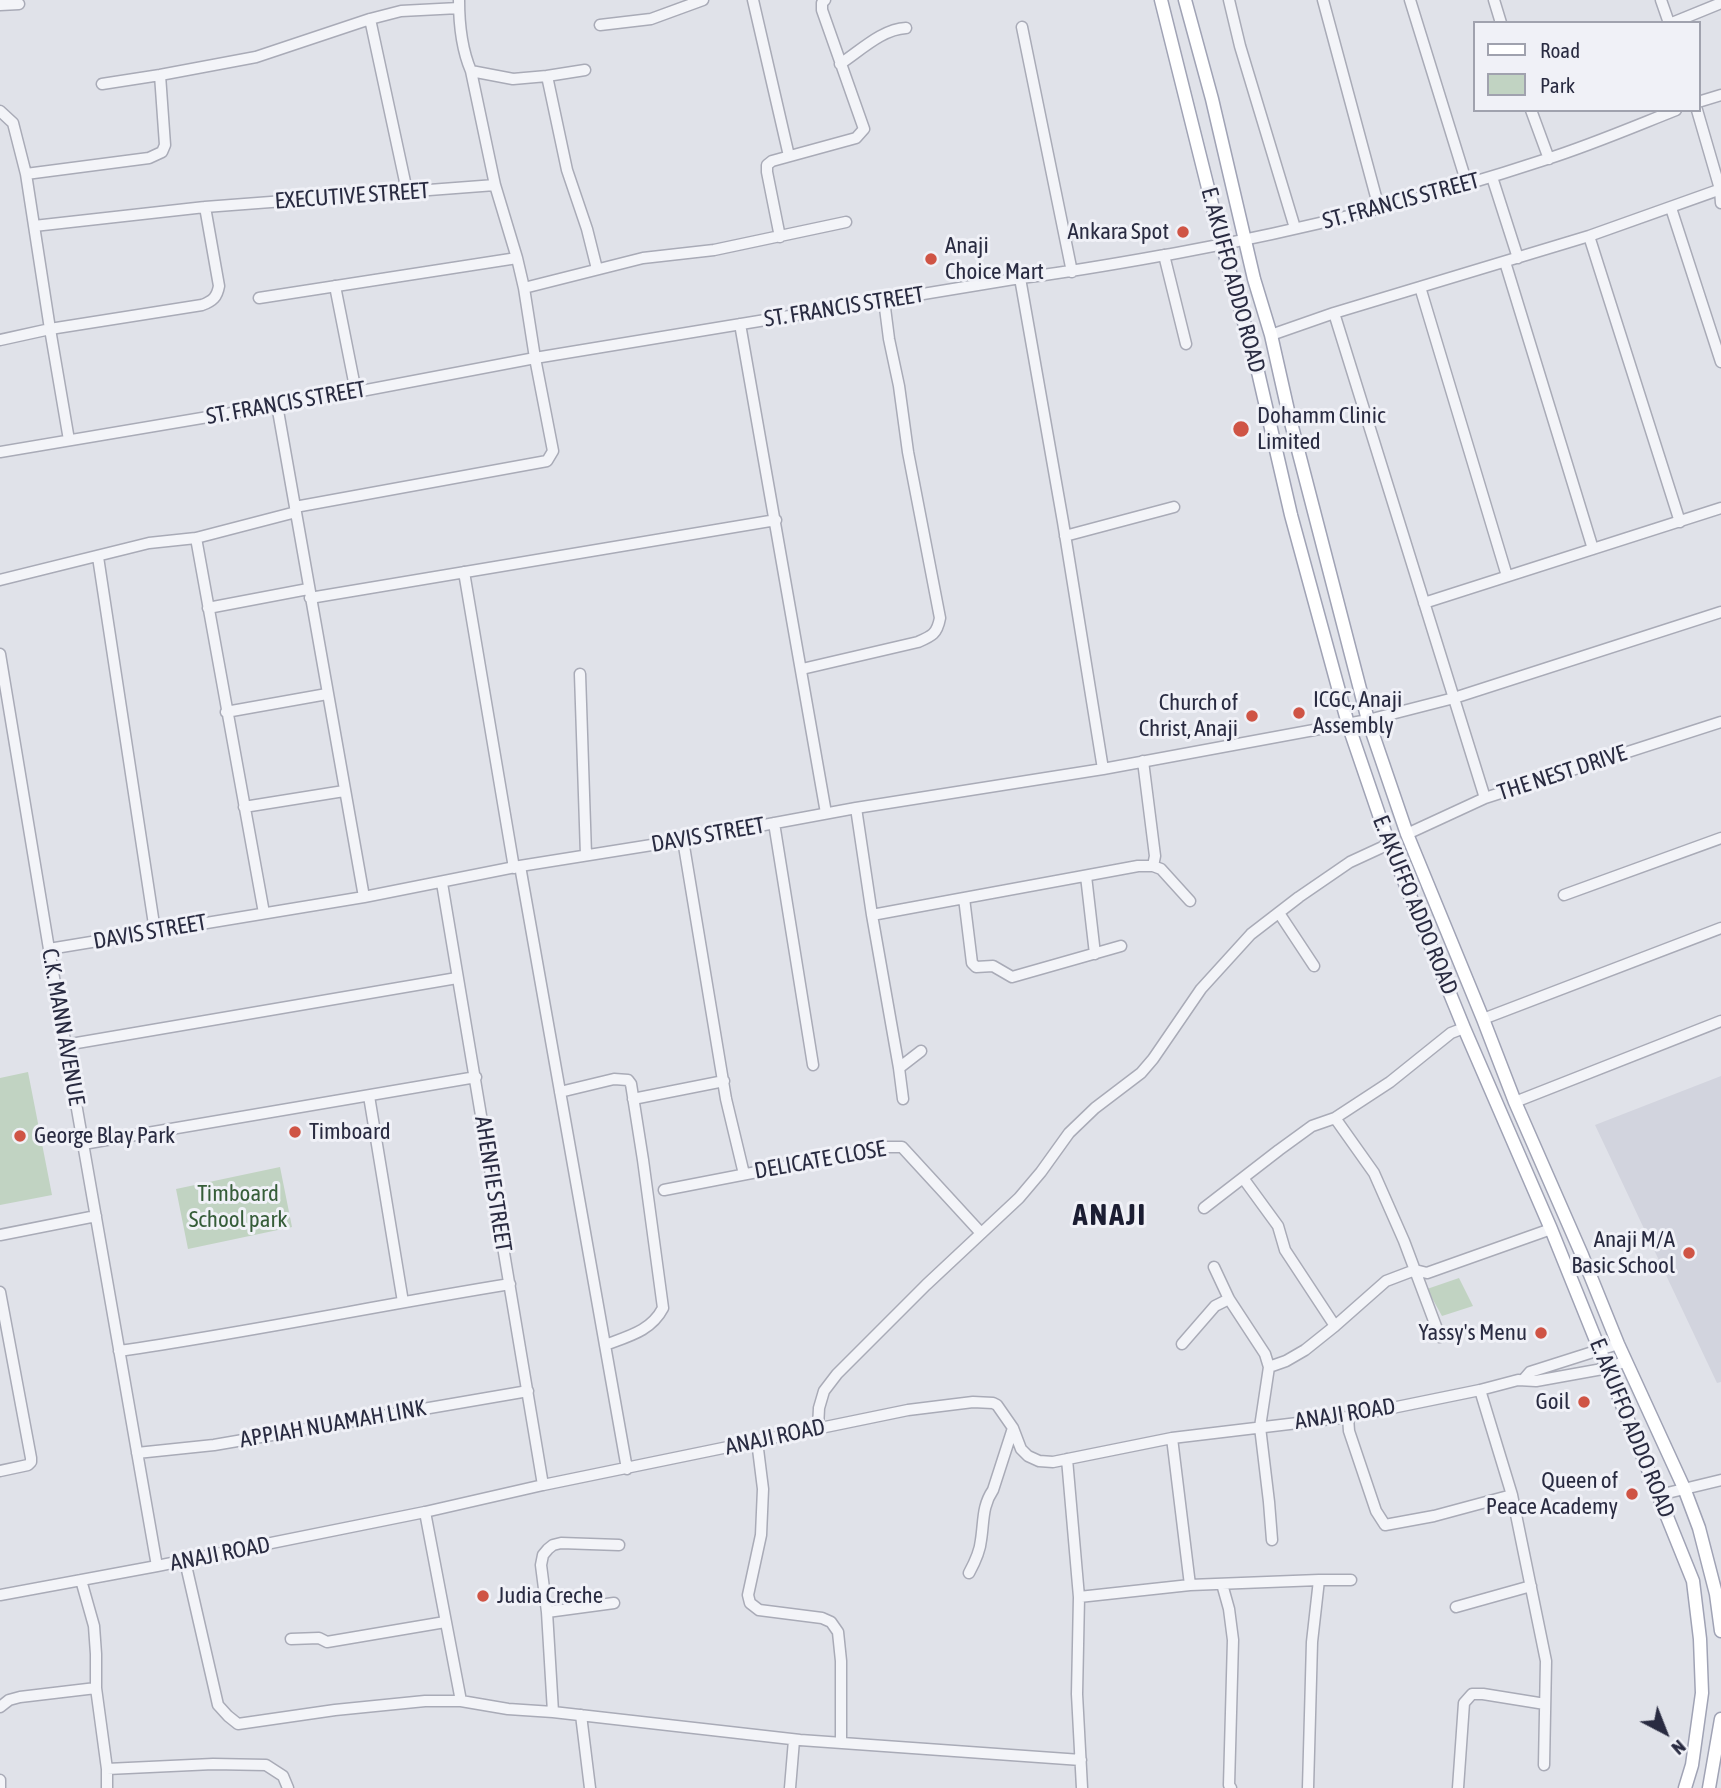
<!DOCTYPE html>
<style>
body{margin:0}
#map{position:relative;width:1721px;height:1788px;overflow:hidden;background:#e0e2e9;font-family:"Asap Condensed",sans-serif}
canvas{display:block}
.legend{position:absolute;left:1473px;top:21px;width:228px;height:91px;box-sizing:border-box;background:#f0f1f7;border:2px solid #a0a2ae;margin:0;padding:9px 12px;list-style:none;font-size:21px;color:#292b41}
.legend li{display:flex;align-items:center;gap:14px;height:35px}
.legend b{width:35px;border:2px solid #a0a2ae}
.north{position:absolute;left:1630px;top:1697px;width:70px;height:70px;-webkit-text-stroke:5px #f0f1f7;paint-order:stroke;rotate:138deg;font-size:19px;font-weight:700;line-height:28px;text-align:center;color:#292b41}
.north::after{content:'';display:block;margin:auto;width:24px;height:32px;background:#292b41;clip-path:polygon(50% 0,100% 100%,50% 72%,0 100%)}
</style>
<div id="map">
<canvas width="1721" height="1788"></canvas>
<ul class="legend">
<li><b style="height:9px;background:#fff"></b>Road</li>
<li><b style="height:19px;background:#c1d3c2"></b>Park</li>
</ul>
<div class="north">N</div>
</div>
<script>
const ctx = document.querySelector('canvas').getContext('2d');
ctx.lineJoin = 'round';
function fill(path, color) { ctx.fillStyle = color; ctx.fill(path, 'evenodd'); }
function trace(path, color, width, dash) { ctx.strokeStyle = color; ctx.lineWidth = width; ctx.lineCap = dash ? 'butt' : 'round'; ctx.setLineDash(dash || []); ctx.stroke(path); }
function label(font, color, halo, rows, align = 'center') {
  ctx.font = font + ' "Asap Condensed",sans-serif'; ctx.lineWidth = 6; ctx.setLineDash([]); ctx.textBaseline = 'middle'; ctx.strokeStyle = halo; ctx.fillStyle = color; for (const [text, x, y, turn = 0] of rows) {
    ctx.save(); ctx.translate(x, y); ctx.rotate((+turn || 0) * Math.PI / 180); ctx.textAlign = isNaN(turn) ? turn : align; if (halo) ctx.strokeText(text, 0, 0); ctx.fillText(text, 0, 0); ctx.restore();
  }
}
fill(new Path2D(`
 M1721,1076v306l-4,1 -122,-258z`), '#d2d4de');
fill(new Path2D(`
 M28,1072l24,123 -52,10v-127z
 M280,1167l12,60 -104,22 -12,-60z
 M1459,1278l14,28 -31,10 -15,-27z`), '#c1d3c2');
const minor = new Path2D(`
 M459,0c0,22 3,50 12,71l42,8 34,-3
 M753,0l36,156
 M1229,0l11,46 55,182
 M1323,0l56,208
 M1410,0l57,184
 M1494,0l7,23
 M1661,0l8,23
 M0,5l19,-1
 M370,19l37,172
 M1672,23l49,-20
 M600,25l51,-6 52,-19
 M1022,27l50,245
 M840,64c20,-13 42,-35 66,-36
 M585,70l-38,6 20,94 20,59 10,40
 M471,71l24,114
 M102,84l58,-9 96,-18 114,-38 31,-8 58,-3
 M1698,102l23,-7
 M1531,110l18,49
 M1697,110l23,79 1,14
 M0,111l13,12 13,51 24,155 19,111
 M26,174l123,-16 13,-6 3,-7 -5,-70
 M1492,177l26,81
 M1671,208l50,154
 M34,226l171,-19 290,-22 22,73 7,30 11,70 18,93 -6,10 -252,46
 M1589,236l91,286
 M780,237l-13,-65v-7l5,-4 84,-23 8,-9 -42,-119v-7l3,-3
 M1164,255l22,89
 M1505,262l88,287
 M1020,278l43,244 40,247
 M335,286l21,106
 M1420,287l87,289
 M524,288l119,-30 71,-8 132,-28
 M259,298l258,-40
 M1334,313l151,485
 M740,324l86,489
 M1271,335l63,-22 255,-77 132,-47
 M0,340l50,-11 152,-24c11,-4 15,-8 17,-19l-14,-79
 M277,405l87,492
 M0,452l356,-60 179,-34 485,-80c52,-6 104,-16 157,-25 125,-23 249,-54 370,-94 44,-14 86,-32 129,-49
 M1065,536l109,-29
 M196,538l68,375
 M98,557l57,374
 M464,572l50,296
 M0,580l149,-37 47,-5 100,-26
 M310,598l466,-78
 M1424,603l297,-95
 M208,608l100,-19
 M0,654l49,295 108,617
 M802,669l116,-27c14,-6 19,-8 22,-24l-32,-166 -9,-66 -10,-47 -5,-39
 M580,674l6,181
 M226,712l101,-18
 M1143,761l12,95 -2,10
 M244,807l100,-16
 M856,808l16,107 27,153 4,31
 M774,823l39,242
 M1407,834l78,-36 236,-76
 M683,840l43,259 18,75
 M520,866l107,603
 M1086,876l9,78
 M442,883l101,602
 M1564,895l157,-57
 M964,898l8,65 4,4 17,-1 19,11 109,-31
 M1279,913l35,53
 M872,915l266,-49h15l8,3 29,32
 M49,949l315,-52 156,-31 163,-26 173,-32 247,-39 265,-49 86,-22 267,-86
 M1483,1019l238,-91
 M65,1045l392,-67
 M899,1068l22,-17
 M560,1092l54,-13 14,1 3,4 12,76 20,148c-12,23 -34,28 -58,37
 M369,1096l34,206
 M633,1099l91,-18
 M1515,1102l206,-81
 M1335,1118l39,55 30,68 36,96
 M83,1144l393,-67
 M1243,1178l35,48 7,24 50,76
 M664,1190l222,-43h16l79,86
 M1204,1208l75,-58 33,-24 23,-8 55,-36 61,-49 13,-5
 M0,1235l96,-19
 M1214,1267l15,32 36,55 4,13 -9,60 9,75 3,38
 M0,1292l31,166v4l-3,3 -28,6
 M1182,1344l33,-38 14,-7
 M119,1351c131,-19 261,-46 391,-67
 M1269,1367l17,-6 19,-11 30,-24 51,-45 29,-11 12,3 124,-44
 M1524,1379l6,-7 88,-28
 M1480,1390l32,105 34,166 -2,104
 M1348,1417l1,14 27,80 9,14 49,-9 78,-21
 M818,1428l1,-20 5,-17 13,-17 89,-89 93,-87 22,-26 28,-39 26,-25 46,-35 12,-14 48,-70 50,-55 48,-37 51,-35 39,-18
 M1172,1438l18,147
 M757,1441l6,48 -2,46 -13,60 2,8 9,7 63,8 9,4 7,10 3,29v82
 M137,1453l77,-8 314,-54
 M1067,1459l12,138 -2,97 5,94
 M1659,1495l62,-15
 M425,1512l36,189
 M185,1561l33,144 10,11 10,8 97,-14 90,-9h36l47,8 45,3 247,28 281,20
 M969,1573c6,-11 11,-21 12,-33 3,-19 1,-34 12,-50l20,-62
 M1222,1584l7,25 4,31 -4,145 2,3
 M0,1595l157,-29 268,-54 118,-27 365,-75 65,-8 20,1 4,2 16,23 8,21 7,7 11,5 14,1 119,-24 176,-21 132,-27 38,-10 18,1 72,-13 18,-7
 M1079,1597l111,-12 129,-5h32
 M1456,1607l75,-21
 M547,1612l67,-9
 M291,1639l28,-1 8,4 118,-20
 M96,1688l11,81v19
 M0,1707l9,-7 11,-3 76,-9v-34l-2,-28 -13,-46
 M553,1712l-6,-100 -6,-47 2,-10 5,-6 5,-4 8,-2 58,2
 M581,1715l9,73
 M107,1769l106,-5 53,1 17,11 5,12
 M0,1780v8
 M790,1788l4,-48
 M1308,1788l4,-146 7,-62
 M1458,1788l6,-85 8,-9h11l62,10`);
const major = new Path2D(`
 M1161,0l61,244 36,128 33,143 57,209 41,120 75,184 87,201 142,352 7,58 2,54 -10,72 -7,23
 M1185,0l27,99 42,180 17,56 18,80 79,305 39,114 76,185 32,83 67,153 36,89 66,144 15,40 17,66 5,37
 M1709,1788l12,-69`);
trace(minor, '#a9abb7', 13);
trace(major, '#a0a3b5', 15);
trace(minor, '#f3f4f8', 10);
trace(major, '#fff', 12);
for (const [x, y, r, color] of [
 [1183,232,7,"#cf5445"],
 [931,259,7,"#cf5445"],
 [1241,429,9,"#cf5445"],
 [1299,713,7,"#cf5445"],
 [1252,716,7,"#cf5445"],
 [295,1132,7,"#cf5445"],
 [20,1136,7,"#cf5445"],
 [1689,1253,7,"#cf5445"],
 [1541,1333,7,"#cf5445"],
 [1584,1402,7,"#cf5445"],
 [1632,1494,7,"#cf5445"],
 [483,1596,7,"#cf5445"]
]) { const dot = new Path2D(); dot.arc(x, y, r, 0, 2 * Math.PI); ctx.fillStyle = color; ctx.fill(dot); trace(dot, '#f0f1f7', 2.5); }
label('23px', '#292b41', '#f0f1f7', [
 ["EXECUTIVE STREET",352,196,-4],
 ["ST. FRANCIS STREET",1401,201,-15],
 ["E. AKUFFO ADDO ROAD",1233,280,75],
 ["ST. FRANCIS STREET",844,307,-9],
 ["ST. FRANCIS STREET",286,403,-10],
 ["THE NEST DRIVE",1562,773,-18],
 ["DAVIS STREET",708,835,-10],
 ["E. AKUFFO ADDO ROAD",1415,905,68],
 ["DAVIS STREET",150,932,-10],
 ["C.K. MANN AVENUE",63,1027,80],
 ["DELICATE CLOSE",820,1160,-10],
 ["AHENFIE STREET",493,1184,81],
 ["ANAJI ROAD",1345,1414,-9],
 ["APPIAH NUAMAH LINK",333,1424,-10],
 ["E. AKUFFO ADDO ROAD",1632,1428,68],
 ["ANAJI ROAD",775,1437,-12],
 ["ANAJI ROAD",220,1554,-11]
]);
label('23px', '#292b41', '#f0f1f7', [
 ["Ankara Spot",1169,232],
 ["Anaji",945,246,"left"],
 ["Choice Mart",945,272,"left"],
 ["Dohamm Clinic",1257,416,"left"],
 ["Limited",1257,442,"left"],
 ["ICGC, Anaji",1313,700,"left"],
 ["Assembly",1313,726,"left"],
 ["Church of",1238,703],
 ["Christ, Anaji",1238,729],
 ["Timboard",309,1132,"left"],
 ["George Blay Park",34,1136,"left"],
 ["Anaji M/A",1675,1240],
 ["Basic School",1675,1266],
 ["Yassy's Menu",1527,1333],
 ["Goil",1570,1402],
 ["Queen of",1618,1481],
 ["Peace Academy",1618,1507],
 ["Judia Creche",497,1596,"left"]
], 'right');
label('23px', '#365d39', '#f0f1f7', [
 ["Timboard",238,1194],
 ["School park",238,1220]
]);
ctx.letterSpacing = '2px';
label('bold 30px', '#1b1d32', '#f0f1f7', [
 ["ANAJI",1110,1216]
]);
ctx.letterSpacing = '0px';
</script>
